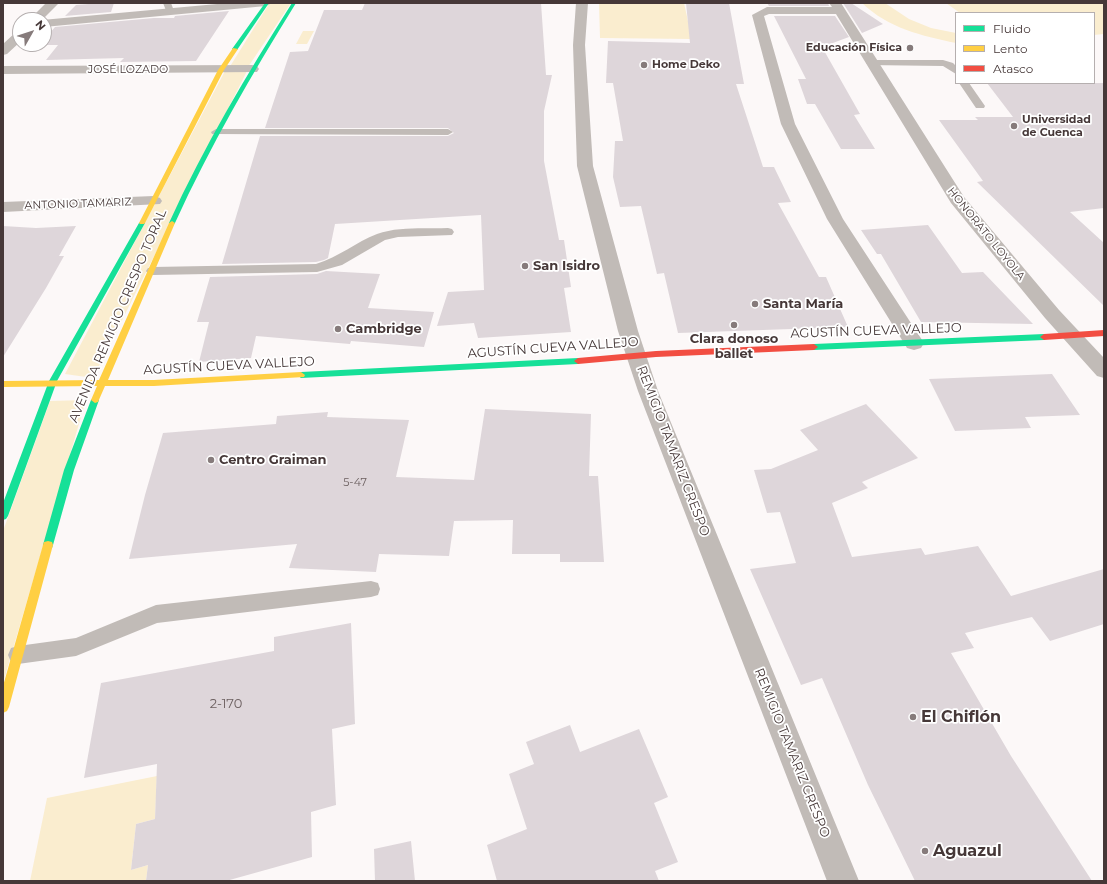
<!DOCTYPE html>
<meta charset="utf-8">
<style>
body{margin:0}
#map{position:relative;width:1107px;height:884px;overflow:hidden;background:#fcf8f8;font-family:Montserrat,sans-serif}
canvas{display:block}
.frame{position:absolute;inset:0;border:4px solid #463838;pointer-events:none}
.legend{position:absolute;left:955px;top:12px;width:140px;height:72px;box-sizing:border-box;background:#fff;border:1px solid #b5afaf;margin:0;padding:5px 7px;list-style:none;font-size:12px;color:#463838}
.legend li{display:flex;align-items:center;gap:8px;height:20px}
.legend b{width:20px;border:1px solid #b5afaf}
.north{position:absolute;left:12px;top:12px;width:40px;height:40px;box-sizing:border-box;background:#fff;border:1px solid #b5afaf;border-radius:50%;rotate:51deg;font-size:11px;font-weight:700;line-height:16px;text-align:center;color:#463838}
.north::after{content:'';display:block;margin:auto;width:14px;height:18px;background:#867b7b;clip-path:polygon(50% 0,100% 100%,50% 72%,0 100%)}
</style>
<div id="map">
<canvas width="1107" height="884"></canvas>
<div class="frame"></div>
<ul class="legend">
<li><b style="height:5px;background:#16e098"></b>Fluido</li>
<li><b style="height:5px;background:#ffcf43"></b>Lento</li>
<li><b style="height:5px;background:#f24e42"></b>Atasco</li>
</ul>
<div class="north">N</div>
</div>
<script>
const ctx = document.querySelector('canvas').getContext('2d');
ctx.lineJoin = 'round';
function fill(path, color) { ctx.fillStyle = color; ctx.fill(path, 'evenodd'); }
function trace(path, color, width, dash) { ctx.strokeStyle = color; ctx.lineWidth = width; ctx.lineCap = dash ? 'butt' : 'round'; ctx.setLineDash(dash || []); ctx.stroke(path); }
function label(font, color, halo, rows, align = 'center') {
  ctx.font = font + ' Montserrat,sans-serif'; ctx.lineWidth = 3.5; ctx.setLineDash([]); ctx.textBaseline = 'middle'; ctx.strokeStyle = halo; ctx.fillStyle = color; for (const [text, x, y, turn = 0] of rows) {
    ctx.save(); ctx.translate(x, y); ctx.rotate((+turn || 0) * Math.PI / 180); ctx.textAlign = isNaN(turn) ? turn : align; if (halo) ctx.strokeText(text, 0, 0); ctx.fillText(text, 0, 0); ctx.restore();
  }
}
fill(new Path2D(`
 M291,3l-43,64 -19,1 40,-64z
 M599,3h85l8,36 -92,-1z
 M862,3h23l24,16 22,9 25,5v10c-34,-7 -68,-15 -94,-40z
 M946,3h158v31l-10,1v-22h-134z
 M303,31h11l-7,13h-11z
 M225,71h22l-154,307 -28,-4z
 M86,400l-83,283v-152l47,-130z
 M157,776l-2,43 -19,5 -5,46 17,-5 -2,16h-116l17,-83z`), '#faedcf');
fill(new Path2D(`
 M101,3h13l-3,9 -46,4 11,-11z
 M365,3h176l5,72h6l-8,36v50l15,79h5l7,47 -7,1 7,44 -93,6 -4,-15 -37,3 11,-34 36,-2 -3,-75 -146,9 -7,34 -4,2 -8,2 -94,2 38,-128h188l6,-3 -6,-5h-183l25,-76 18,-1 16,-41h38z
 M686,3h43l15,81h-8l27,83h11l17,35 -13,1 41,74h7l22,50 -170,6 -14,-60 -7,1 -16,-68 -21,1 -7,-30 2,-36h8l-10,-58h-7l2,-42 82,2z
 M767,3h61l1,3h-60z
 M843,3h8l32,21 -21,9z
 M229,11l-33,50 -76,1 4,-4 -78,2 12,-15h-19l5,-1v-4l11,-13 99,-9h20l1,-2z
 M774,16h61l14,21 -27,10 38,67 -6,1 21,34h-34l-26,-45h-8l-9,-25h8z
 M987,83h117v125l-34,4 34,31v63l-127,-124 6,-1 -44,-61h39l-3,-3h38z
 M928,225l34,48 21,-1 50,52 -112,-2 -40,-68h-4l-16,-24z
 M3,226l33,2 40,-2 -17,30h5l-18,32 -43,69z
 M326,271l54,3 -12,34 66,4 -10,35 -73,-6 -1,3 -94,-8 -5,22 -52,4 10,-40h-12l13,-45 107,-3z
 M1052,374l28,41 -55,2 6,11 -76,3 -26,-52z
 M866,404l52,54 -56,24 6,6 -36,15 20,54 69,-9 4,7 53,-9 33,50 93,-27v55l-54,17 -18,-24 -67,16 9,15 -23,5 60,103 81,125h-177l-47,-96 -46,-107 -21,7 -51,-116 46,-6 -16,-51 -13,1 -13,-43 17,-1 47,-19 -18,-20z
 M485,409l106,5 -2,62h9l6,86h-44v-8h-48l1,-34 -59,1 -5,35 -70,-2 -3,18 -87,-4 8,-24 -168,15 16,-64 18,-62 113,-9 1,-8 51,-4 -1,5 82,3 -13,57 78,3z
 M351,623l4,101 -23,5 4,76 -25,7 1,45 -86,24h-80l2,-16 -17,5 5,-46 19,-5 2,-55 -73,14 17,-95 173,-32v-14z
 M570,725l10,27 59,-23 29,68 -14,6 24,59 -23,9 4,10h-162l-10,-36 40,-16 -18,-55 25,-10 -8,-22z
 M411,841l4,40h-40l-1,-32z`), '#ded6da');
fill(new Path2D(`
 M163,3h8l3,8 -1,2h-6z
 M871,60h72l10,3 3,3v8l-13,-8 -75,-1 -2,-2z
 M959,83h10l16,23 -1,2h-8z
 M216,129h232l5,3 -5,3 -236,-1 -1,-2z
 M448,228l4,1 2,3 -2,3 -54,2 -13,3 -43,25 -25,7 -164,3 -5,-1 -2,-3 2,-3 5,-1 163,-3c23,-7 40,-22 61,-30 22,-8 48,-5 71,-6z
 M371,581l7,2 2,6 -2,6 -7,2 -214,26 -81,33 -58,8 -7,-2 -3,-7 3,-7 7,-2 58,-8 80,-33z`), '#c1bbb7');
fill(new Path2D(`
 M46,3h13l-17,17 186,-17h44l-6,3 -222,21v-7h-15z
 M576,3h12l-3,42 8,121 45,165 20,60 201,490h-32l-189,-490 -20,-60 -41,-165 -4,-121z
 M829,3h12l123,194 95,113 45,48v20l-7,-2 -52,-58 -94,-115 -115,-189h-67l-5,2 31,108 48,95 81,124 -3,5 -7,2 -7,-2 -80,-129 -46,-95 -29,-109 15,-8h65z
 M20,31v11l-13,12 -4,1v-11l13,-12z
 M252,65l5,1 2,3 -2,3 -254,2v-8z
 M154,196l6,2 2,3 -2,3 -157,8v-10z`), '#c1bbb7');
fill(new Path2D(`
 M265,3h4l-32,47h-4l-1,-1z
 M292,3h4c-44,71 -86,143 -121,220l-1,1h-4l-1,-1c35,-77 78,-149 123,-220z
 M142,221l3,2 -88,158 -49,135 -2,3 -3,1v-17l46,-122 90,-158z
 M1044,334l4,3 -4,3 -230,10 -4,-3 4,-3z
 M578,358l4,3 -4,3 -277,14 -4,-3 4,-3z
 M95,397l4,3 -25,70 -21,75 -1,3 -4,1 -4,-1 -1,-3 21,-75 27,-70z`), '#16e098');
fill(new Path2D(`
 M233,48l5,1 -14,21 -79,153 -1,1h-4l-1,-1 79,-153z
 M172,221l3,2 -67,157h46l147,-8 4,3 -1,2 -150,9h-49l-7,16 -3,1 -4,-3 6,-14 -94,1v-6l96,-1 70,-157z
 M48,541l4,1 1,3 -44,162 -2,4 -4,2v-27l40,-141 1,-3z`), '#ffcf43');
fill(new Path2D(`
 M1104,330v6l-60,4 -4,-3 4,-3z
 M814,344l4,3 -4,3 -158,7 -78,7 -4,-3 4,-3 78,-7z`), '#f24e42');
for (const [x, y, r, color] of [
 [910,48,4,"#867b7b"],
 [644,65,4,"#867b7b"],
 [1014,126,4,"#867b7b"],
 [525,266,4,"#867b7b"],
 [755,304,4,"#867b7b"],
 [734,325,4,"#867b7b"],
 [338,329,4,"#867b7b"],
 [211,460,4,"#867b7b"],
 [913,717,4,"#867b7b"],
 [925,851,4,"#867b7b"]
]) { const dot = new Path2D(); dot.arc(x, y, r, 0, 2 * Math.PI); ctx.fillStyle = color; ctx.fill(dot); trace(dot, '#fff', 1.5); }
label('bold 11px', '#463838', '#fff', [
 ["Educación Física",902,48,"right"],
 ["Home Deko",652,65],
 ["Universidad",1022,120],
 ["de Cuenca",1022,133]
], 'left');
label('11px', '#463838', '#fff', [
 ["JOSÉ LOZADO",128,70],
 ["ANTONIO TAMARIZ",78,204,-2],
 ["HONORATO LOYOLA",986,234,51]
]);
label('11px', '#6c6060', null, [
 ["5-47",355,483]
]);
label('bold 13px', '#463838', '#fff', [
 ["San Isidro",533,266],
 ["Santa María",763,304],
 ["Cambridge",346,329],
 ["Clara donoso",734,339,"center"],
 ["ballet",734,354,"center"],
 ["Centro Graiman",219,460]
], 'left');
label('13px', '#463838', '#fff', [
 ["AVENIDA REMIGIO CRESPO TORAL",118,316,-67],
 ["AGUSTÍN CUEVA VALLEJO",876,331,-2],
 ["AGUSTÍN CUEVA VALLEJO",553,348,-4],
 ["AGUSTÍN CUEVA VALLEJO",229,366,-3],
 ["REMIGIO TAMARIZ CRESPO",673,451,69],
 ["REMIGIO TAMARIZ CRESPO",792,753,68]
]);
label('13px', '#6c6060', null, [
 ["2-170",226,704]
]);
label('bold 16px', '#463838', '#fff', [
 ["El Chiflón",921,717],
 ["Aguazul",933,851]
], 'left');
</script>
